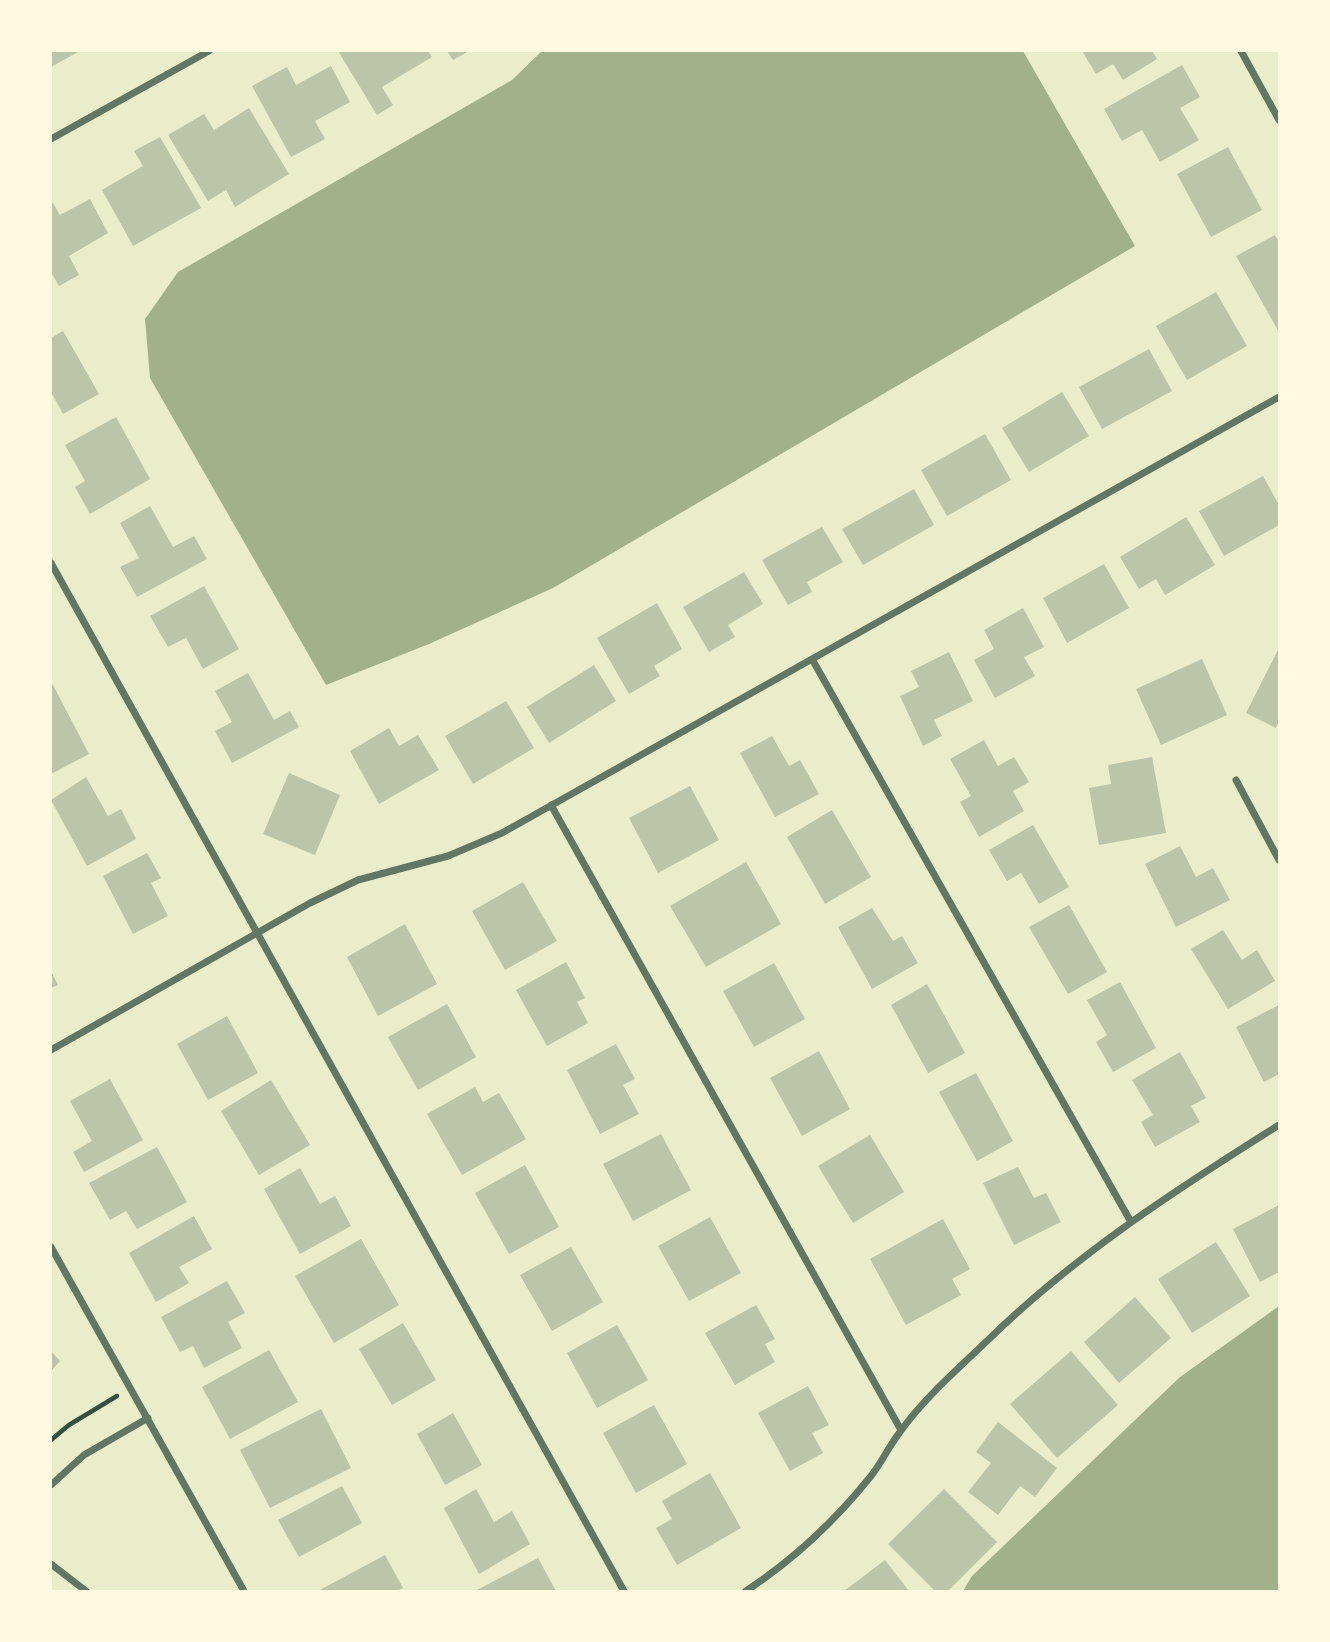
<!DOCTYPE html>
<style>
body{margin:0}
#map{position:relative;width:1330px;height:1642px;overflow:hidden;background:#e9edc9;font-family:Quicksand,sans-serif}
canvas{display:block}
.frame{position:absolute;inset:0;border:52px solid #fefae0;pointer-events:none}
</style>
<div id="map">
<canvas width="1330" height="1642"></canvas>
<div class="frame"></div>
</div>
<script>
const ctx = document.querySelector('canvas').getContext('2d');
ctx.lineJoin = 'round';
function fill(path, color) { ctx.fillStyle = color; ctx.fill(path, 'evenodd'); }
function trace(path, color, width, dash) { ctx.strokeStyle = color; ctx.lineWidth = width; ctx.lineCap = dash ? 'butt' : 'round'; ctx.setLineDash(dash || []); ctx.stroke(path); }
fill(new Path2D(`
 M542,51h481l112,195 -582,342 -124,56 -103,41 -176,-307 -5,-59 33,-47 334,-192z
 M1279,1306v285h-316l9,-15 208,-199z`), '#a3b18a');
fill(new Path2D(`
 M51,51h29l-29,16z
 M338,51h90l4,6 -50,30 11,18 -16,10z
 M447,51h22l-16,9z
 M1082,51h70l5,8 -34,21 -10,-16 -17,10z
 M1182,65l18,32 -20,11 19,32 -39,22 -18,-32 -20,11 -18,-32z
 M331,66l19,36 -35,19 10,18 -34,18 -39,-71 35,-19 9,18z
 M249,108l40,66 -54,33 -9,-17 -18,11 -40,-66 36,-21 10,16z
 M160,137l41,71 -68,38 -31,-56 41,-24 -9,-15z
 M1228,147l34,63 -51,27 -34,-63z
 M90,199l18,34 -39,23 10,19 -20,11 -8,-14v-72l9,15z
 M1275,235l4,7v90l-43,-76z
 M1216,292l31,54 -60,34 -31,-54z
 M63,331l36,63 -36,20 -12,-22v-54z
 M1149,349l23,42 -70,38 -23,-42z
 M1062,392l27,44 -60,36 -27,-44z
 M116,417l34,62 -60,35 -15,-27 10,-6 -20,-36z
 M985,434l26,46 -64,36 -26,-46z
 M1263,476l16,29v20l-55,31 -25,-45z
 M914,489l20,36 -71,40 -21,-36z
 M150,506l23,41 21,-11 13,23 -70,38 -17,-30 19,-9 -19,-35z
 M1186,517l29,48 -50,30 -9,-16 -17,10 -19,-32z
 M822,527l21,35 -36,20 5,10 -24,13 -26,-45z
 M1104,564l25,44 -62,35 -24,-45z
 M744,572l19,32 -35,21 7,12 -26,15 -26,-45z
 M204,586l35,63 -36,20 -17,-31 -18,9 -18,-31z
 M657,603l25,46 -28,17 6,10 -31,18 -32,-56z
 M1023,608l21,39 -20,10 11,19 -40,22 -21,-38 20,-11 -10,-19z
 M1279,648v73l-3,7 -30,-15z
 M949,652l24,49 -39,19 8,16 -19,10 -23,-50 19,-9 -8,-16z
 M1202,659l25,56 -66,30 -25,-56z
 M594,665l22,36 -67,42 -22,-36z
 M248,673l26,47 16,-9 9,16 -67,36 -17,-32 17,-9 -17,-31z
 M53,685l36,69 -38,20v-88z
 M506,701l28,47 -61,36 -28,-48z
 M389,728l10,18 19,-11 21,35 -60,34 -29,-53z
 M772,736l17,30 11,-6 19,34 -44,23 -35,-64z
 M984,740l14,26 16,-9 15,25 -16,9 11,20 -45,26 -19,-35 11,-6 -21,-37z
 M1152,757l14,76 -67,12 -10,-57 22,-4 -3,-19z
 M289,773l51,22 -25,60 -52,-21z
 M86,777l22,39 13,-7 15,30 -49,27 -36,-66z
 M690,786l29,54 -61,33 -29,-55z
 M832,810l39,67 -46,27 -38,-67z
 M1033,825l36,62 -30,17 -18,-31 -14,8 -18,-31z
 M1180,846l16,31 17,-9 17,32 -54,27 -31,-63z
 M147,853l14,25 -10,5 17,33 -35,18 -30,-58z
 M746,862l35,62 -75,43 -36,-61z
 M523,882l34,59 -52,29 -33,-59z
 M1069,905l38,67 -39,22 -39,-67z
 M872,908l21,33 9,-5 16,27 -46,26 -34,-62z
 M405,924l32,60 -59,32 -31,-59z
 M1223,930l19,30 15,-10 18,31 -47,28 -37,-60z
 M566,962l19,36 -8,4 11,21 -41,23 -31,-56z
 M774,963l31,56 -51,28 -31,-56z
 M51,971l7,14 -7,3z
 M1120,982l36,66 -43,24 -17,-30 11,-7 -20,-35z
 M927,984l38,69 -37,20 -37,-68z
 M447,1004l29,53 -58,33 -30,-53z
 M1279,1005v69l-15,8 -28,-55z
 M227,1016l31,57 -50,27 -31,-56z
 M616,1044l19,35 -12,6 16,29 -39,20 -33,-64z
 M819,1051l31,58 -48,27 -32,-58z
 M1180,1052l26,46 -15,8 9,16 -45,25 -14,-25 12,-7 -21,-35z
 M976,1073l37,68 -36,20 -38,-69z
 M110,1079l33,61 -59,32 -11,-20 19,-11 -22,-40z
 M271,1080l39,65 -51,30 -38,-64z
 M475,1087l8,15 16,-9 27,46 -64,36 -35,-61z
 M661,1134l30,56 -58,31 -30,-57z
 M870,1135l34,57 -51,31 -35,-57z
 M157,1147l30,55 -50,27 -11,-18 -16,9 -21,-37z
 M525,1165l34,62 -50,27 -34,-61z
 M1018,1167l16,31 12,-5 15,29 -47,23 -31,-62z
 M300,1168l20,36 15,-8 16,30 -51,28 -36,-65z
 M1279,1205v67l-19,10 -27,-53z
 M194,1216l18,33 -33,18 10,16 -33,19 -27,-49z
 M710,1217l31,56 -52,28 -31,-55z
 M943,1219l27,50 -18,10 9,16 -55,30 -36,-66z
 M361,1239l38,66 -65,38 -39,-67z
 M1216,1242l34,54 -58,37 -34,-54z
 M571,1247l32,55 -51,29 -32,-56z
 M227,1281l18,32 -17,9 14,26 -38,20 -11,-22 -13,6 -19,-35z
 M1135,1297l36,41 -52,45 -35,-41z
 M756,1305l19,34 -10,5 10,18 -40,23 -30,-52z
 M403,1323l33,57 -44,25 -33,-56z
 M617,1325l31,55 -51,28 -30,-55z
 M269,1350l29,52 -68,37 -28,-52z
 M51,1351l9,10 -9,10z
 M1071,1351l47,54 -61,53 -47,-54z
 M808,1386l21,39 -17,8 11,20 -33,18 -32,-58z
 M654,1405l33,59 -51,29 -33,-60z
 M321,1409l30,59 -81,40 -30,-58z
 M453,1413l29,52 -37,20 -28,-51z
 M998,1422l59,46 -22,29 -15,-11 -22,29 -30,-23 23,-29 -15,-11z
 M710,1473l31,55 -64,37 -21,-37 16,-9 -10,-18z
 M342,1486l20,37 -63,34 -21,-37z
 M476,1489l18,33 18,-11 18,33 -51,30 -35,-66z
 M944,1489l53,53 -49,49h-13l-47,-47z
 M385,1555l18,33 -7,3h-78z
 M538,1558l18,33h-81z
 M885,1560l24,31h-65z`), '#bcc5a7');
trace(new Path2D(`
 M51,1440l18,-15 48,-29`), '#344e41', 4.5);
trace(new Path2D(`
 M1241,51l38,69
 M51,139l158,-88
 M51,563l573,1028
 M812,659l319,563
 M1236,780l43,80
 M551,805l350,625
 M51,1050l259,-147 48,-23 90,-24 54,-23 777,-436
 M51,1247l193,344
 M51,1485l33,-30 64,-37
 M51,1564l35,27
 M746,1591c47,-31 89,-70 125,-115 11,-14 18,-30 29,-44 24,-34 59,-64 88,-92 87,-85 189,-151 291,-215`), '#617663', 7);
</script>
